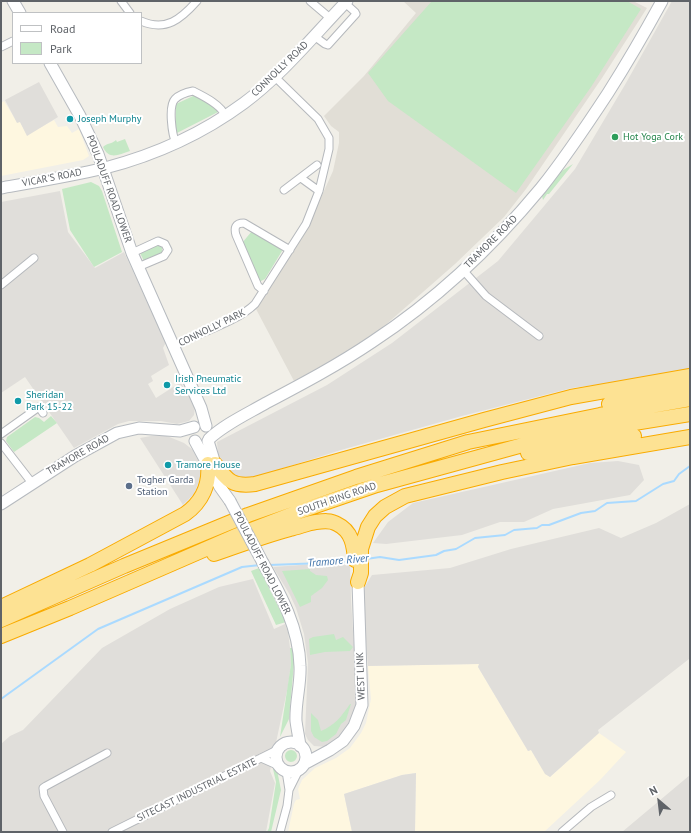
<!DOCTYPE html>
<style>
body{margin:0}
#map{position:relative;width:691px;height:833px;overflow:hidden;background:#f1efe8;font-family:"PT Sans",sans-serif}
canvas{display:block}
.frame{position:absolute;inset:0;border:2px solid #5f6368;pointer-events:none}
.legend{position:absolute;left:12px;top:12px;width:130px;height:52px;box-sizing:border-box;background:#fff;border:1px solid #bfc1c3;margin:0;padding:5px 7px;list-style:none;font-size:12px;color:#5f6368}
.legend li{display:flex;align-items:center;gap:8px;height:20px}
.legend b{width:20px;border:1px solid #bfc1c3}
.north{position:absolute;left:639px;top:781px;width:40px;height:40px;-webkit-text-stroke:3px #fff;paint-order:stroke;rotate:332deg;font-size:11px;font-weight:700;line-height:16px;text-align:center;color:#5f6368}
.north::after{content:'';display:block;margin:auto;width:14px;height:18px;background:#5f6368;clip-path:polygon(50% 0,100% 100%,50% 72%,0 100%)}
</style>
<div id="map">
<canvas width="691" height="833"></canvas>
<div class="frame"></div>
<ul class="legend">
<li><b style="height:5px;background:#fff"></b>Road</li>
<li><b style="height:11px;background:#c5e8c5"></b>Park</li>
</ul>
<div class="north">N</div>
</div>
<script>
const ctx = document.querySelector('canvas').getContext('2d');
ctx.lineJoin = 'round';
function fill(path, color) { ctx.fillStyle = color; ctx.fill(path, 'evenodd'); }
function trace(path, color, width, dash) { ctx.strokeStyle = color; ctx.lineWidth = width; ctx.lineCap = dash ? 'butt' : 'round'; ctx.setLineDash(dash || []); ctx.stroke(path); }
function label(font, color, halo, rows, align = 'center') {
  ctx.font = font + ' "PT Sans",sans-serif'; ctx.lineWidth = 4; ctx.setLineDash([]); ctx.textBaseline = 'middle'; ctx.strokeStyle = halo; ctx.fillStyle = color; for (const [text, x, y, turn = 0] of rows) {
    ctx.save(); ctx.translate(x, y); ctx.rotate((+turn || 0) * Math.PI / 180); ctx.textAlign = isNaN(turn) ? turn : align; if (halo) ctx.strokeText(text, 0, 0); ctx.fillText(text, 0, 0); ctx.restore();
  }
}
fill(new Path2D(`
 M4,101l13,21h3l7,13 27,-15 4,7 9,-1 5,7 7,-4 10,27 -6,4 -82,16v-73z
 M479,664l-1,3 50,84 3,-1 14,23 5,4 49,-44 27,19 -26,28 -56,52h-129l1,-59 -14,2 -58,19 8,38h-64l6,-28 2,-4 4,-1 -2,-10 4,-9 13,-12 21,-10 14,-10 11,-15 5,-10 5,-24 -3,-33z`), '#fef7e0');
fill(new Path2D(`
 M672,1h18v371l-118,16 -110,28 -121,34 -95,30 -12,-3 -9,-7 -7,-16 -1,-12 110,-57 65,-42 106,-82 77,-92 51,-86z
 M39,82l19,35 -31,19 -7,-14 -3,1 -12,-23z
 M60,191l8,41 27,36 29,-16 42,90 -3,6 6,17 -18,11 2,5 -5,3 8,14 25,-16 3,7 3,1 8,17 -1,8 -5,6 -12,3 -16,-3h-32l-11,3 -44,24 -49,-71 -24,16v-191z
 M151,436h16l17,7 9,7 6,9 3,12 -4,13 -4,10 -11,11 -43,-67z
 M618,461l21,4 5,15 -14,15 -77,14 -29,13h-24l-38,13 -76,9 -13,-1 15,-21 25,-19 177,-40z
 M690,504v156l-1,-1 -91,71 1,3 -49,44 -5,-3 -14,-24 -3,1 -50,-84 1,-3 -111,2 -6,-75 10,-16 78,-7 61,-19 88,-21 22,10 35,-15z
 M315,564l35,1 1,35 6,95 -1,16 -10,20 -18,16 -14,-1 -6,-6 -3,-6 3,-71 -4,-29 -8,-26 -6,-13 -17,-28z
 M253,579l21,50 11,-5 3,8 2,16 1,16 -3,22 -18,85 5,12 -9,49h-265v-88l9,-8 13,-6 79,-82 68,-39 49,-22z
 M416,773l-1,59h-63l-8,-38 58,-19z
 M690,775v57h-68z`), '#e0deda');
fill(new Path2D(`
 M403,1h230l14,7 -45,70 -76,111 -22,28 -49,47 -89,78 -25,15 -47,24 -38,-72 49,-76 28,-62 6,-28v-11l-8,-6 -7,-10 40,-40 52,-63z`), '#e1ded6');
fill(new Path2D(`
 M432,1h195l14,8 -50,78 -75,106 -128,-92 -20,-28z
 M195,95l17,10 6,7 -43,22 1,-30 15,-7z
 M125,139l5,12c-12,4 -21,9 -27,-4 4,-4 9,-3 13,-7l1,2z
 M573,164l-24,30h-2l-4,6 -1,-4 18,-24z
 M91,182l8,4 3,5 20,61 -28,15 -24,-37 -8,-41z
 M252,231l29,17 1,3 -17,28 -4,2h-2l-17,-38z
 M156,245l6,2v6l-18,8 -4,-8z
 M51,416l6,7 -43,29 -8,-11 1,-4 28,-20 4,1 5,4z
 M259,568l27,54 -10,3 -25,-54z
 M310,569v2l6,4 11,1 1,4 -6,8 -11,8v6l-11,5 -18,-36z
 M334,634l2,6 7,-3 10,10 -3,4 -25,1 -15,3 -1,-16 4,-2z
 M290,648h3l1,15 -5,56 -9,18 11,-73z
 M350,704h1l-5,16 -5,4 -5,10 -9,7 -5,1 -8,-5 -3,-6v-18l7,7 3,11c14,-6 20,-14 29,-27z
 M285 756a6 6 0 1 1 12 0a6 6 0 1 1-12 0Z
 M273,769l4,1 4,20 -10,42h-4l2,-4 7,-46z`), '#c5e8c5');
trace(new Path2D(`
 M366,559l14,-2 19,3 37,-5 8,-4 12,-2 19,-11 30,-3 9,-5 23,-2 5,-3h7l32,-12 14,-2 12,-8 29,-2 27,-17 11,-3 5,-7 11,-8
 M269,565l81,-3
 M1,699l97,-70 144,-62 18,-2`), '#aadaff', 2);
const street = new Path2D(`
 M121,1l9,12
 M310,1l20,17
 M141,21c25,11 40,-2 56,-20
 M314,36l11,8 3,1 28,-31 -1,-2 -10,-9
 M1,47l12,-6
 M176,143c-4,-8 -8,-37 -1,-44 4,-4 13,-7 18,-8 10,5 29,14 32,25
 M301,178l18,13
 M284,190l33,-25
 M132,253l26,-12 7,3 3,6 -4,6 -26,11
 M463,270l23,26 53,40
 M1,285l33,-27
 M264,291l-6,-5 -22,-51c-2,-7 -1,-12 8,-12l46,27
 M174,346c24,-13 63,-24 81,-42l51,-80 13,-33 10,-42v-11l-11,-19 -43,-42
 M1,434l38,-27 4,6
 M1,443l31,40
 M261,758l18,8
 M289,790l10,-20
 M63,832l-19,-36 -1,-8 3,-2 61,-33
 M112,832l167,-83
 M280,832l7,-26 2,-16 -3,-19
 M562,832l29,-25 20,-12`);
const secondary = new Path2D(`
 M13,1l7,12
 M50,63l30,53 18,38 34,99 69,155 5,18
 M1,188c34,-6 70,-12 104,-20 50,-13 97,-34 139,-65 38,-28 70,-68 103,-102
 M209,439c16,-15 38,-25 57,-36 36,-19 72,-38 106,-61 64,-42 121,-96 169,-154 24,-30 46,-63 67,-95 19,-30 37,-61 54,-92
 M195,441l25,46 10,14
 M208,441l8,26
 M1,504l74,-48 42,-23 22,-5 41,3 14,-4
 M263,563c18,32 36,65 37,103 1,18 -5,37 -4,55 1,8 3,17 4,25
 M276 757a15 15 0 1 1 30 0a15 15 0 1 1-30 0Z
 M304,764l26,-14 13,-9 11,-15 8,-21 -4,-123`);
const highway = new Path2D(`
 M609,404l81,-15
 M528,453l106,-17
 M215,464c13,17 17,23 40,20l229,-64 87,-23 119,-21
 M214,554c26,-9 50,-18 76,-25 9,-2 18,-6 26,-7 7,-1 15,-2 21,2 15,7 17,22 18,36
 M358,582l3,-9v-24l7,-22 7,-11 10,-9 20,-11 97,-24 71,-15 117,-20
 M1,607l89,-42 95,-51c17,-12 25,-30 23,-50
 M1,620l123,-54 124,-51 108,-38 112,-35 132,-27 90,-16
 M1,636l69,-28 168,-73 60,-23 79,-27 153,-42 67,-14 93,-15`);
trace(street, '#b5b8bc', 9);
trace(secondary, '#b6babf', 13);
trace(highway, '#f9ab00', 16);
trace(street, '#fff', 7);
trace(secondary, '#fff', 11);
trace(highway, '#fde293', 14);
const secondaryBridge = new Path2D(`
 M230,501l33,62`);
trace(secondaryBridge, '#b6babf', 13, []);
trace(secondaryBridge, '#fff', 11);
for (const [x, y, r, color] of [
 [70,119,4,"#0f9aa8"],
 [615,137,4,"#2e9e5b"],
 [167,385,4,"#0f9aa8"],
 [18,401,4,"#0f9aa8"],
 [168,465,4,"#0f9aa8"],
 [129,486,4,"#5c6f8a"]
]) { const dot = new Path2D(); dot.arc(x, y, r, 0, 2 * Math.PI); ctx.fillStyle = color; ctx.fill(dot); trace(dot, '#fff', 1.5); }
label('10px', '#5f6368', '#fff', [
 ["CONNOLLY ROAD",280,69,-44],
 ["VICAR'S ROAD",52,178,-11],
 ["POULADUFF ROAD LOWER",109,189,70],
 ["TRAMORE ROAD",491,242,-45],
 ["CONNOLLY PARK",212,328,-26],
 ["TRAMORE ROAD",78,455,-30],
 ["SOUTH RING ROAD",337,499,-19],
 ["POULADUFF ROAD LOWER",262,563,63],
 ["WEST LINK",361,676,-92],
 ["SITECAST INDUSTRIAL ESTATE",197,790,-26]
]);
label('10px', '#0d838f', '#fff', [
 ["Joseph Murphy",78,119],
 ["Irish Pneumatic",175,379],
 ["Services Ltd",175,391],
 ["Sheridan",26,395],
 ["Park 15-22",26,407],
 ["Tramore House",176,465]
], 'left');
label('10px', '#27864d', '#fff', [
 ["Hot Yoga Cork",623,137]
], 'left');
label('10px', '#4e5e75', '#fff', [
 ["Togher Garda",137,480],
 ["Station",137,492]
], 'left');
label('italic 11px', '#4174aa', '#fff', [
 ["Tramore River",338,561,-5]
]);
</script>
